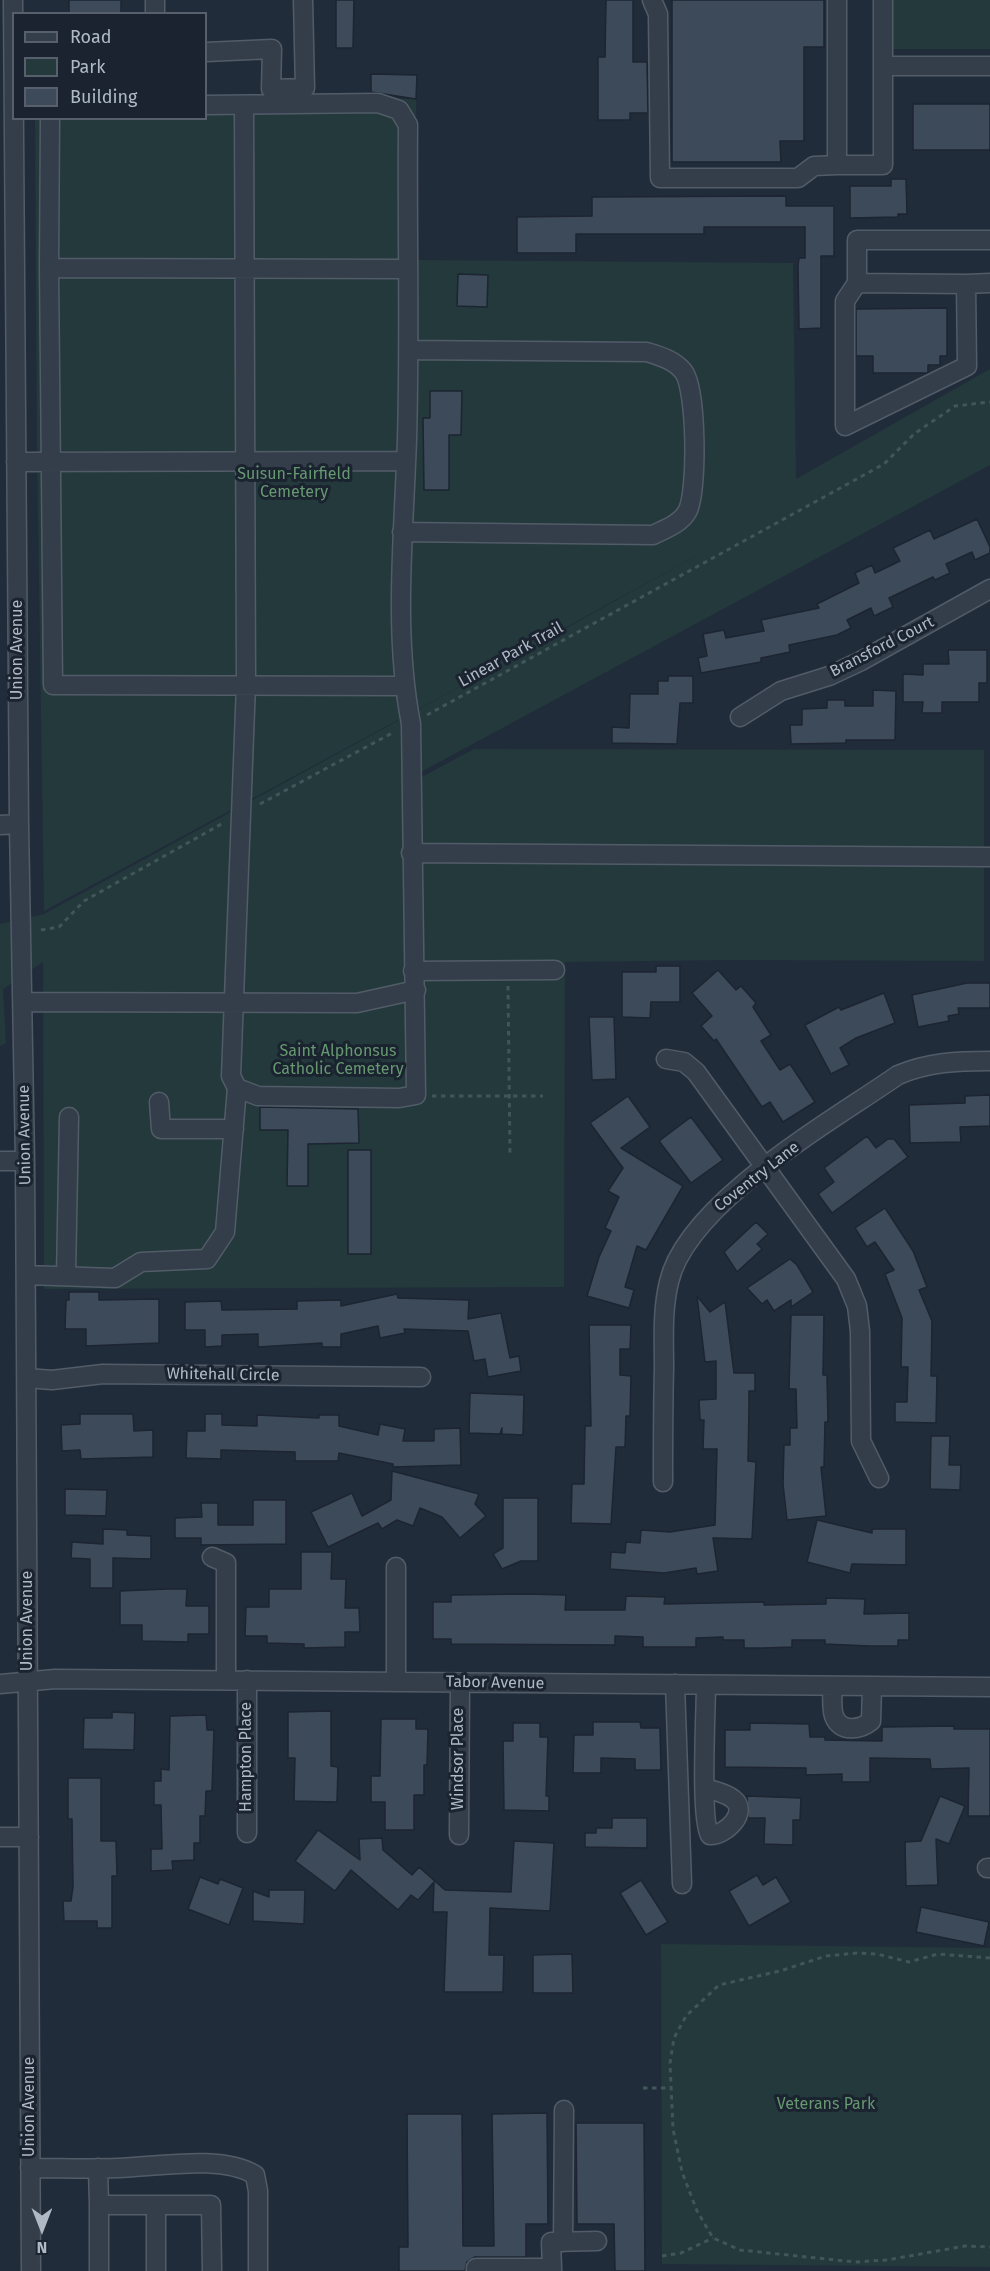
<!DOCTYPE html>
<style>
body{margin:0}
#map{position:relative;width:990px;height:2271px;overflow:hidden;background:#212c3a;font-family:"Fira Sans",sans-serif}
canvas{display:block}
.legend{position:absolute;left:12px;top:12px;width:195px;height:108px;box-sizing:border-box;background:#1a232f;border:2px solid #565f6b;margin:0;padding:8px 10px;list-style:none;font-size:18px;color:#afb9c6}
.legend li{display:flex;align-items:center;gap:12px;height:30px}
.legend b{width:30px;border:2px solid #565f6b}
.north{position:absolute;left:12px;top:2199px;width:60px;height:60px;-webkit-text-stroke:4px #1a232f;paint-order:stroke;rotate:180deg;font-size:16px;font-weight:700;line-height:24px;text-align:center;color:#afb9c6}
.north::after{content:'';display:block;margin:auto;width:21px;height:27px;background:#afb9c6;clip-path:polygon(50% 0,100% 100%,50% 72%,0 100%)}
</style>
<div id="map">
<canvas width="990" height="2271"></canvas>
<ul class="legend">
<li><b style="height:8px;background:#343e4a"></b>Road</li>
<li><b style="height:16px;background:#23393b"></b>Park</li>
<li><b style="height:16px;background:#3d4a59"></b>Building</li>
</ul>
<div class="north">N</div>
</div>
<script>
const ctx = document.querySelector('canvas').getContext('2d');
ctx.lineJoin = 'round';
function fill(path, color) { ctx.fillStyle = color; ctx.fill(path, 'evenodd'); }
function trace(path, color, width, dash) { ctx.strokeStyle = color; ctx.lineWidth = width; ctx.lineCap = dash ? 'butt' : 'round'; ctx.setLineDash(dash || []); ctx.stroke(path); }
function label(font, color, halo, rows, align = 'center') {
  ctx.font = font + ' "Fira Sans",sans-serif'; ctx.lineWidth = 6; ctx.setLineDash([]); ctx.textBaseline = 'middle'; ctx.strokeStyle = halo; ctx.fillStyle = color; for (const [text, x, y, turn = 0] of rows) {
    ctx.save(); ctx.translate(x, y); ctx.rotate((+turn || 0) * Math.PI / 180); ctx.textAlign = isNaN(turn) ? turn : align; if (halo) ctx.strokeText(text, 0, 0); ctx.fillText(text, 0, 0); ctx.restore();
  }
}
fill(new Path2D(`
 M889,0h101v49h-100z
 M206,97l210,2 1,161 376,3 3,216 194,-110v96l-584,315 1,5 67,-36 510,1v211l-256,-1 -163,2 -1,325 -520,2 -1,-327 -40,27 3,54 -6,3v-122l44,-10 443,-242 -443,239 -7,-462 -2,-330 171,-1zM712,547l-151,84v-1z
 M661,1944l329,4v319l-328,-3z`), '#23393b');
const building = new Path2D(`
 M69,0h52v14h-52z
 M336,0h18l-1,48h-17z
 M606,0h27v62h14l1,51h-18v7h-32v-63h7z
 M672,0h152v47h-20v94h-24l1,21h-109z
 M371,74l46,1 -1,24 -45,-7z
 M913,104h77v46h-77z
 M891,179h15l1,35h-9v3l-48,1v-32h41z
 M786,196v10h48v50h-13v72l-22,1 -1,-64 1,-7h6v-31h-101v7h-128v19h-59v-36l75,-1v-19z
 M458,274l30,1 -1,32 -30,-1z
 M947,308v48h-7v9h-12v8h-55v-17h-17v-47z
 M430,391h32l-1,44h-12v55h-25l-1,-72h7z
 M977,519l13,28v6l-15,7 -3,-8 -26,12 4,9 -15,7 -2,-3 -44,21 4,9 -19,9 -3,-8 -24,12 4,8 -14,7 -48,10 1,7 -29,6v4l-60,11 -3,-15 9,-2 -4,-22 21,-4 2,8 38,-7 -3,-11 58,-12 -2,-4 42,-21 -4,-10 17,-8 3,8 25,-12 -7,-13 37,-18 4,9z
 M948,650h39v33h-8v19h-37v11h-20l1,-11h-20v-28l20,1v-11h26z
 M668,676h25v27h-13l-3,41 -65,-1v-16l17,1 1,-34h28v-13h10z
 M873,690l23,1 -1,49h-49v3l-55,1 -1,-19h12v-16l25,-1v-8h18v6h28z
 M656,966h24v36h-29l-1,16 -28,-1v-45h34z
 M718,970l18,20 5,-4 15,17 -3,4 18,28 -10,6 19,29 10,-6 25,38 -32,20 -13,-20 -8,5 -46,-68 -2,2 -13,-15 11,-10 -20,-23z
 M967,983h23v25h-32l1,6 -11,2 1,5 -31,6 -6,-32z
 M884,993l11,30 -39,15 -16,10 9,17 -18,9 -26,-49 34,-18 2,3z
 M589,1017h25l2,62 -24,1z
 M990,1095v31l-30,1 1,15 -51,1 -1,-38 56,-2v-7z
 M628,1096l22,31 -29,21 62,38 -37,64 -9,-4 -12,41 9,3 -5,18 -42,-12 12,-39 12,-26 -6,-3 14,-31 -11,-6 15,-23 -33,-45z
 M260,1107l98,2 1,34 -51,1v42h-21l1,-56h-28z
 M691,1117l32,43 -32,23 -32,-42z
 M867,1136l9,12 12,-9h6l14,18 -76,56 -14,-19 16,-12 -10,-14z
 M348,1150h23v104h-23z
 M885,1208l28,43 14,36 -8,3 13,31 -1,55h6l-1,47 -41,-1v-20h12l1,-35h-7l1,-49 -17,-44 9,-4 -19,-28 -8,5 -12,-19z
 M756,1222l12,12 -11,10 5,5 -25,23 -13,-20z
 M790,1259l7,6 16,27 -22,15v-7l-17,11 -7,-11 -5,4 -15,-16z
 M69,1292h30v8l60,-1v44l-73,3v-17h-21l1,-29h3z
 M397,1294l1,4 71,2 -1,19 33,-6 9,45 9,-2 2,15 -33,6 -3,-18 -11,2 -6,-30 -64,-2 1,4 -25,5 -2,-12 -37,8v13h-19v-4l-64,4v-13l-36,1v11l-17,1v-17h-20v-28l36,-1 1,9 75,-1v-8l44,-1v6z
 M697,1296l13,16 15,-10 9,71h21v18h-6v15l-1,55 8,1 -4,77 -39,-1 5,33 -21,3 -1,-6 -32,5 -54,-4 1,-17 14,1 1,-11 14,1 1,-13 29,2 45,-7 2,-76h-14l1,-29h-4l-1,-20 17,-1v-38l-11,1z
 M791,1315h33l-1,60h4l1,47h-3l-1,45h-3l5,49 -39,4 -4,-36 1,-39h6v-17h7l-1,-39h-7z
 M589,1325h42l-1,24h-10v26l11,1 -1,40h-4l-1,31h-9l-5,77 -40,-1 1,-39h12l1,-58h6z
 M470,1393l54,2 -1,40 -21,-1v-6l-2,6 -31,-1z
 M80,1414h53l1,17 19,-1v27l-72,2 -1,-9 -18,1 -1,-26 19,-1z
 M205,1414h17v11l35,1v-11l62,3v-3h20v11l39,9 2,-11 25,5 -2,12h31v-12l26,-1 1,37 -68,2v-3l-54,-11 -1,8h-43v-9l-74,-2v9l-35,-1 1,-27h18z
 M931,1436h19l-1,29h12l-1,25 -30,-1z
 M392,1471l87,23 -4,10 11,12 -26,22 -18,-21 -22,-9 -7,18 -16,-6 -15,9 -4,-6 -50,24 -17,-35 41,-19 10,23 29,-16z
 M65,1489l42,1 -1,26 -41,-1z
 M503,1498h35v63h-17l-19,8 -9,-15 10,-6z
 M253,1500h33v44l-85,1v-7h-26v-20l27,-1 -1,-14h17v22h35z
 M817,1520l55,13v-4h34v36l-54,-1 -2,9 -43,-11z
 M103,1529l24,1v5l24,1v23l-38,-1v30h-23v-29l-19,-1 1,-16 31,2z
 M301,1552h31l-1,27h15l-1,29h14l1,24h-15v15l-41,1v-4l-37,-1v-7h-22l1,-29h23v-18h32z
 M167,1589h20l-1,17h23v28h-21v8l-46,-1v-16h-22v-34z
 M526,1594l40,1 -1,15h60l1,-14 39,1 -1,7 100,-2v3l62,-1v-6l39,1 -1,15 45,-1v27h-11v6h-29l-44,-2v-4h-33v7l-28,1h-20v-8h-21v-3l-27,1v9h-53v-10l-28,-1v9l-164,-1v-5h-18v-37h18v-7z
 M331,1711v55l7,1 -1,35 -43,-1 1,-43h-7v-46z
 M112,1712l23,1 -1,37 -51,-1 1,-31h28z
 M206,1715l1,15h7l-2,61h-6l-1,25h-5v27h-6v17l-22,1 1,9 -22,1v-22h11l-1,-44h-7v-24h7v-12l8,1 1,-54z
 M381,1719h35v10h12l-1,36h-3v30h-10v35h-29v-28h-14v-26h9z
 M593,1722h47l1,6h19l1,42h-26v-11l-34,-1v15h-28l1,-38h19z
 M513,1723h27v14h8l-2,59h3v15l-45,-1 -1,-69h10z
 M750,1723l59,1 1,13h15v3l57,1v-14l72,-1v3h36v87h-22l1,-48 -38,1 -1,-10 -60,-1v24h-28v-8l-36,1v-7l-81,-1v-37h25z
 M68,1778h33v63h15l1,35h-5v52h-15v-7h-33l-1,-20h8l2,-14 -1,-68h-4z
 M747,1796l54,2 -1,22h-7v25l-29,-1 1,-26h-17z
 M940,1796l25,10 -16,38 -13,-5 2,46 -32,1 -1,-44 16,-1z
 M612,1818h35v30l-62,-1v-14h11v-5h16z
 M318,1830l42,30 -1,-21 23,-1 1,12 29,25 7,-8 26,23 66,2 3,-51 40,2 -4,68 -60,-3 -1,47h15l-1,37h-59l3,-80h-14l1,-30 -16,18 -7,-5 -13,15 -47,-40 -16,21 -40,-30z
 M757,1875l6,10 13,-8 15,25 -42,24 -20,-35z
 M200,1877l18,7 2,-5 23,9 -14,37 -41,-16z
 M641,1880l27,42 -22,13 -26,-42z
 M269,1890h36l-1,34 -51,-3v-30l16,6z
 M921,1907l68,15 -5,24 -68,-14z
 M572,1954l1,39h-40v-38z
 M547,2113l1,111h-22v33h-51l-8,5 -2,9h-66v-24h9l-1,-133h55l1,132h31l-2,-132z
 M576,2123h68l1,148h-30l-1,-47h-37z`);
fill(building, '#3d4a59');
trace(building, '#1c2531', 1.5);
const minor = new Path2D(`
 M13,0l6,824 6,337 6,1110
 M155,0v14
 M652,0l6,14 2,164h138l16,-12 23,-1
 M837,0v165h46v-165
 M206,52l66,-3 -1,40 34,-1 -2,-88
 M883,66h107
 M206,105l172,-2 21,7 9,15c-1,105 2,209 -1,314 -3,94 -14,192 4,285l5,371 -17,3 -141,-2 -21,-8 -6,-12 15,-392 -2,-578
 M50,118l-1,150 4,417 350,1
 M990,240h-133v43l-12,18v125l122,-60 -1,-82 24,-1
 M49,268l357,1
 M857,283l109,1
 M16,462l390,-1
 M402,532l251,3c12,-6 27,-11 34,-23 11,-18 10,-125 -4,-141 -9,-11 -23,-15 -36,-19l-238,-2
 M740,717l41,-26 48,-15 32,-15 129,-72
 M0,825l19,-1
 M411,853l579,4
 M413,971l142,-1
 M23,1002l334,1 59,-13
 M666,1059l18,3 12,10 150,207 11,27 3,25 1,110 18,37
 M159,1102l2,27h73
 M0,1161h25
 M26,1275l89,3 26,-16 66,-3 18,-27 12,-144
 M66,1276l3,-159
 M27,1378l25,2 51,-6 318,3
 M663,1482c0,-38 0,-76 1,-114 0,-29 -2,-57 5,-86 18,-79 163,-161 229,-207 31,-13 59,-14 92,-14
 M212,1557l14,6v117
 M396,1567v114
 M247,1680v153
 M0,1684l55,-5 935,8
 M675,1684l7,200
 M832,1686c1,8 -1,22 2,30 6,17 26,14 37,5l1,-35
 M705,1788c9,3 21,5 28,11 17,13 -8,37 -23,36 -10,-13 -4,-127 -4,-150
 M459,1835l1,-152
 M0,1837h29
 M987,1868h3
 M30,2168c29,0 59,1 88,0 40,-1 103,-14 137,7l3,16v80
 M98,2168l1,37h112l1,66
 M99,2205v66
 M156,2205v66
 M563,2242l1,-132
 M552,2268l-1,-26 46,-1
 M476,2271v-3h76v3`);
trace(minor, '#525c68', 21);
trace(new Path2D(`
 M427,715l457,-251 30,-30 41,-28 35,-4
 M260,804l134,-72
 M41,930l18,-3 25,-26 141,-79
 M508,986l2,169
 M432,1096h111
 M990,1958l-52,-4 -29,8 -32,-8 -20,-1 -31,3 -46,15 -61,14 -33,31 -12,22 -4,25 3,66 9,43 15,39 16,27 27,12 115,12 32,-2 78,-14 25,1
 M643,2088h28
 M662,2256l19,-3 32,-15`), '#405658', 3, [4.5, 4.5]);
trace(minor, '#343e4a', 18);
label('16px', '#669870', '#1a232f', [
 ["Suisun-Fairfield",294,475],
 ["Cemetery",294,493],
 ["Saint Alphonsus",338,1052],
 ["Catholic Cemetery",338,1070],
 ["Veterans Park",826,2105]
]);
label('16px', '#afb9c6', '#1a232f', [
 ["Bransford Court",882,647,-27],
 ["Union Avenue",18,650,-90],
 ["Linear Park Trail",511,655,-29],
 ["Union Avenue",25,1135,-91],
 ["Coventry Lane",757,1177,-38],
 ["Whitehall Circle",223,1375,1],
 ["Union Avenue",28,1621,-90],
 ["Tabor Avenue",495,1683,1],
 ["Hampton Place",247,1757,-90],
 ["Windsor Place",459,1759,-90],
 ["Union Avenue",30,2107,-90]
]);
</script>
